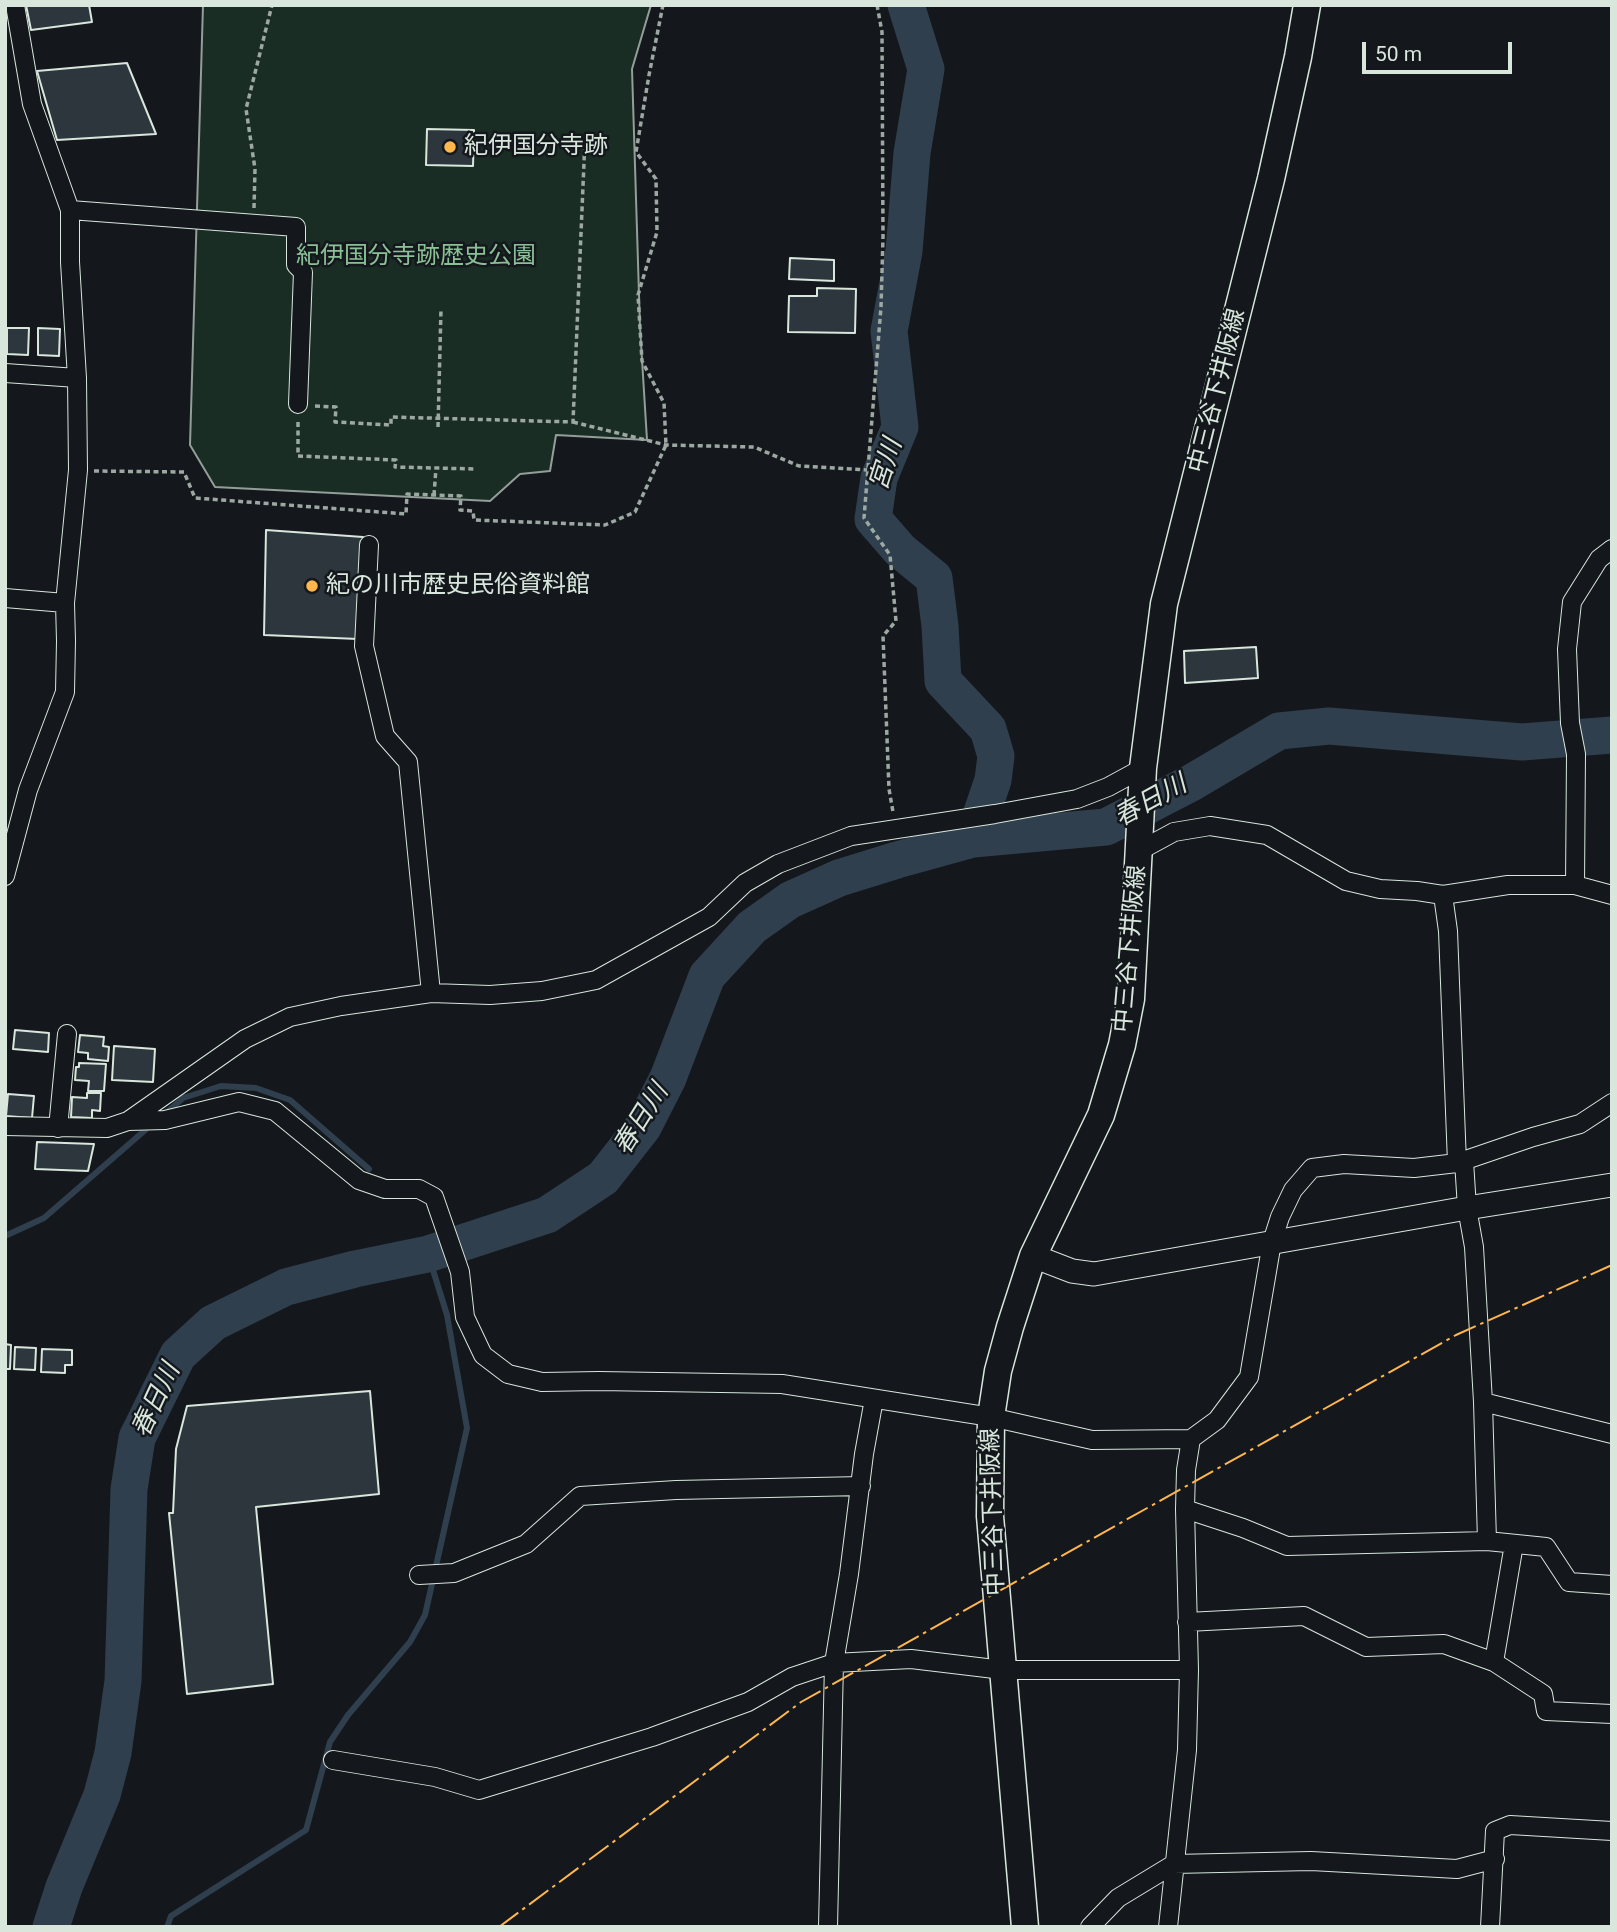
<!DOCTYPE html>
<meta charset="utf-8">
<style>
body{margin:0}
#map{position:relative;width:1617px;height:1932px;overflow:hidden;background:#14181c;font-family:Roboto,sans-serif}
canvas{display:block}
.frame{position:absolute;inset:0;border:7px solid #d8e6dc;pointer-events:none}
.scale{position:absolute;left:1362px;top:42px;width:150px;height:32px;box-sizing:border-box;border:4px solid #d8e6dc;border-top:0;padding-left:9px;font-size:21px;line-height:24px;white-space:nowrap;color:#d8e6dc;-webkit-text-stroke:5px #14181c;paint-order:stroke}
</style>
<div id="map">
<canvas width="1617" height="1932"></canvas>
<div class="frame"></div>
<div class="scale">50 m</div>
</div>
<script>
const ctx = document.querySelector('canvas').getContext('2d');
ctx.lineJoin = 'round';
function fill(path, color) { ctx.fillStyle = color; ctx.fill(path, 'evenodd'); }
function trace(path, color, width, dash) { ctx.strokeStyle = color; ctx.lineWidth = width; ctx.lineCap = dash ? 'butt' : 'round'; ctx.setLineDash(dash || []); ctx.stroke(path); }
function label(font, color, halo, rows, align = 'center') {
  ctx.font = font + ' Roboto,"Noto Sans JP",sans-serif'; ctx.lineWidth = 5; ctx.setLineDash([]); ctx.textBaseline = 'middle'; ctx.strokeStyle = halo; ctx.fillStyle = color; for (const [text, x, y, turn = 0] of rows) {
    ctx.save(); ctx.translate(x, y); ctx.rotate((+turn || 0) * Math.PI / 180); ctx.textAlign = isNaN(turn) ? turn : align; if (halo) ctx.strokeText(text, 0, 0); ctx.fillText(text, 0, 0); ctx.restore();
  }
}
const green = new Path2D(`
 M203,5h448l-19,64 8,258 7,113 -91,-5 -6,36 -30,3 -30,27 -275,-14 -25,-42z`);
fill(green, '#1a2d24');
trace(green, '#939e99', 2);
trace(new Path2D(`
 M165,1114l18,-16 38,-12 35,2 34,12 79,69
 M5,1236l39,-18 107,-93
 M167,1927l4,-11 135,-86 24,-88 18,-27 62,-73 15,-27 42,-187 -20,-113 -19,-61`), '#2f3f4d', 6);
trace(new Path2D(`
 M906,5l20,64 -14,84 -8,98 -15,80 11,96 -21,51 -6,41 27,31 34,28 6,48 3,55 45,48 8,27 -3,24 -20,59
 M51,1927l13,-40 38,-92 11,-42 10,-72 6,-192 8,-51 41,-83 35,-32 73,-36 69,-18 73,-15 119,-39 56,-37 40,-51 25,-49 39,-102 45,-49 38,-27 49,-22 58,-18 76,-21 133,-12 85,-44 88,-52 50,-5 193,16 90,-7`), '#2f3f4d', 37);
const building = new Path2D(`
 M26,5h63l3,17 -61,8z
 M127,63l29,71 -99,6 -20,-69z
 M427,129l47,1 -1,36 -47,-1z
 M790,258l44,2v21l-45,-2z
 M817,288l39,1 -1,44 -67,-1 1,-36h28z
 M7,328h22l-1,27 -21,-1z
 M38,328l22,1 -1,27 -21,-1z
 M266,530l97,7 -5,102 -94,-4z
 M1256,647l2,31 -73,5 -1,-32z
 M15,1030l34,3 -1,19 -35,-3z
 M80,1035l24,2 -1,9 6,1 -1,14 -20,-2v-6l-10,-1z
 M114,1046l41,3 -2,33 -41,-2z
 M79,1063l27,1 -2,27h-16l1,-10 -14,-1 1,-13h3z
 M87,1093h14l-1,18 -8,-1v8l-21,-1 1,-20 15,1z
 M8,1094l26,2 -2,22 -26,-2z
 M37,1142l57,2 -6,27 -53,-2z
 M5,1344l6,1 -1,24h-5z
 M15,1347l21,1 -1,22 -21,-1z
 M42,1349l30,1v15h-7v8l-24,-1z
 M370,1391l9,103 -123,13 17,177 -86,10 -18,-181h4l3,-64 11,-43z`);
fill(building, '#2c363c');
trace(building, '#d8e6dc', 2);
const minor = new Path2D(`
 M70,210l226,17v38l7,7 -5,132
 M5,373l72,5
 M369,545l-5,101 21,90 23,26 23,231
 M5,598l60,5
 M1139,851l35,-19 36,-6 57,9 79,46 34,8 37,2 26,4 65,-10h67l37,10
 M5,876l23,-86 37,-98 1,-51 -1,-38 13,-133 -1,-92 -7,-116v-52l-38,-106 -17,-99
 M1575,885l1,-131 -6,-31 -3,-74 5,-47 27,-43 13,-10
 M1443,895l5,36 9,232
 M128,1121l117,-82 45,-22 51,-11 90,-13 59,2 52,-4 54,-11 113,-63 36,-34 33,-19 73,-28 144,-22 82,-15 31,-12 35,-19
 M5,1126l102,2 21,-7 37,-1 74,-18 36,9 84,69 26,9h34l15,8 26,75 5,45 18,38 25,19 34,8 57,-1 183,3 209,33 101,23 99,-1 26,-19 32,-43 23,-135 8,-25 13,-27 19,-22 32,-4 70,4 43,-5 76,-26 47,-13 32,-21
 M58,1128l9,-94
 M1464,1161l3,47 7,39 9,155 129,32
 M1483,1402l4,139
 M1185,1509l58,19 44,18 200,-5 59,6 23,35 43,3
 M419,1575l35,-2 72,-29 54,-48 96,-6 185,-4
 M1187,1622l117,-6 62,31 78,-3 50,18 49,32 3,17 66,3
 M1494,1662l20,-118
 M333,1760l102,17 44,13 173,-53 96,-35 44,-25 42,-14 77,-4 92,11h186
 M828,1927l6,-264 15,-89 15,-120 10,-55
 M1090,1927l28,-29 56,-34 137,-3 146,8 38,-10
 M1168,1927l19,-177 2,-80 -4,-161 1,-39 5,-31
 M1490,1927l5,-96 15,-6 102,6`);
const tertiary = new Path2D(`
 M1033,1256l39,15 22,3 373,-66 145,-23`);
const secondary = new Path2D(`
 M1025,1927l-35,-411 1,-99 7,-46 12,-44 23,-71 68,-141 21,-70 9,-46 12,-231 21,-164 107,-425 27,-122 9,-52`);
trace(minor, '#d8e6dc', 20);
trace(tertiary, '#d8e6dc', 25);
trace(secondary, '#d8e6dc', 29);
trace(new Path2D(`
 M877,5l5,27 1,205 -2,70 -17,211 26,37 6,66 -13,15 6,153 4,23
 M254,208l1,-39 -9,-60 26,-104
 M315,406l21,1 -1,15 56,3v-8l182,5 12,-283
 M298,422v34l98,4 -1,7 80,2
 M573,422l93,23 88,2 45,19 68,4
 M438,427l3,-118
 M94,471l90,1 11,26 211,16 1,-20 54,2 -1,14 13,1 1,9 131,5 30,-13 31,-67 -2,-42 -22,-42 -4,-66 19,-63 -1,-53 -20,-27 13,-77 14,-70
 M434,495l2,-27`), '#9da8a2', 3.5, [5, 3.5]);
trace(minor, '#14181c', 18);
trace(tertiary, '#14181c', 23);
trace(secondary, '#14181c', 26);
trace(new Path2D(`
 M499,1927l302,-225 655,-367 156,-70`), '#ffb74d', 2, [24, 5, 3.5, 5]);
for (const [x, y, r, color] of [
 [450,147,7,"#ffb74d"],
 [312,586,7,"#ffb74d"]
]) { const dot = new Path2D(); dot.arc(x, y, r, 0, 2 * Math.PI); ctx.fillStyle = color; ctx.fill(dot); trace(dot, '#14181c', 2.5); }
label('24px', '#d8e6dc', '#14181c', [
 ["紀伊国分寺跡",464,147],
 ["紀の川市歴史民俗資料館",326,586]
], 'left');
label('24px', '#8ac095', '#14181c', [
 ["紀伊国分寺跡歴史公園",416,257]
]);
label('24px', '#d8e6dc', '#14181c', [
 ["中三谷下井阪線",1218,391,-76],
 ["中三谷下井阪線",1131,949,-85],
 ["中三谷下井阪線",994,1512,-92]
]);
label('italic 26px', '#d8e6dc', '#14181c', [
 ["宮川",887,465,-72],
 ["春日川",1151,802,-29],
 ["春日川",642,1120,-58],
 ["春日川",157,1401,-65]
]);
</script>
